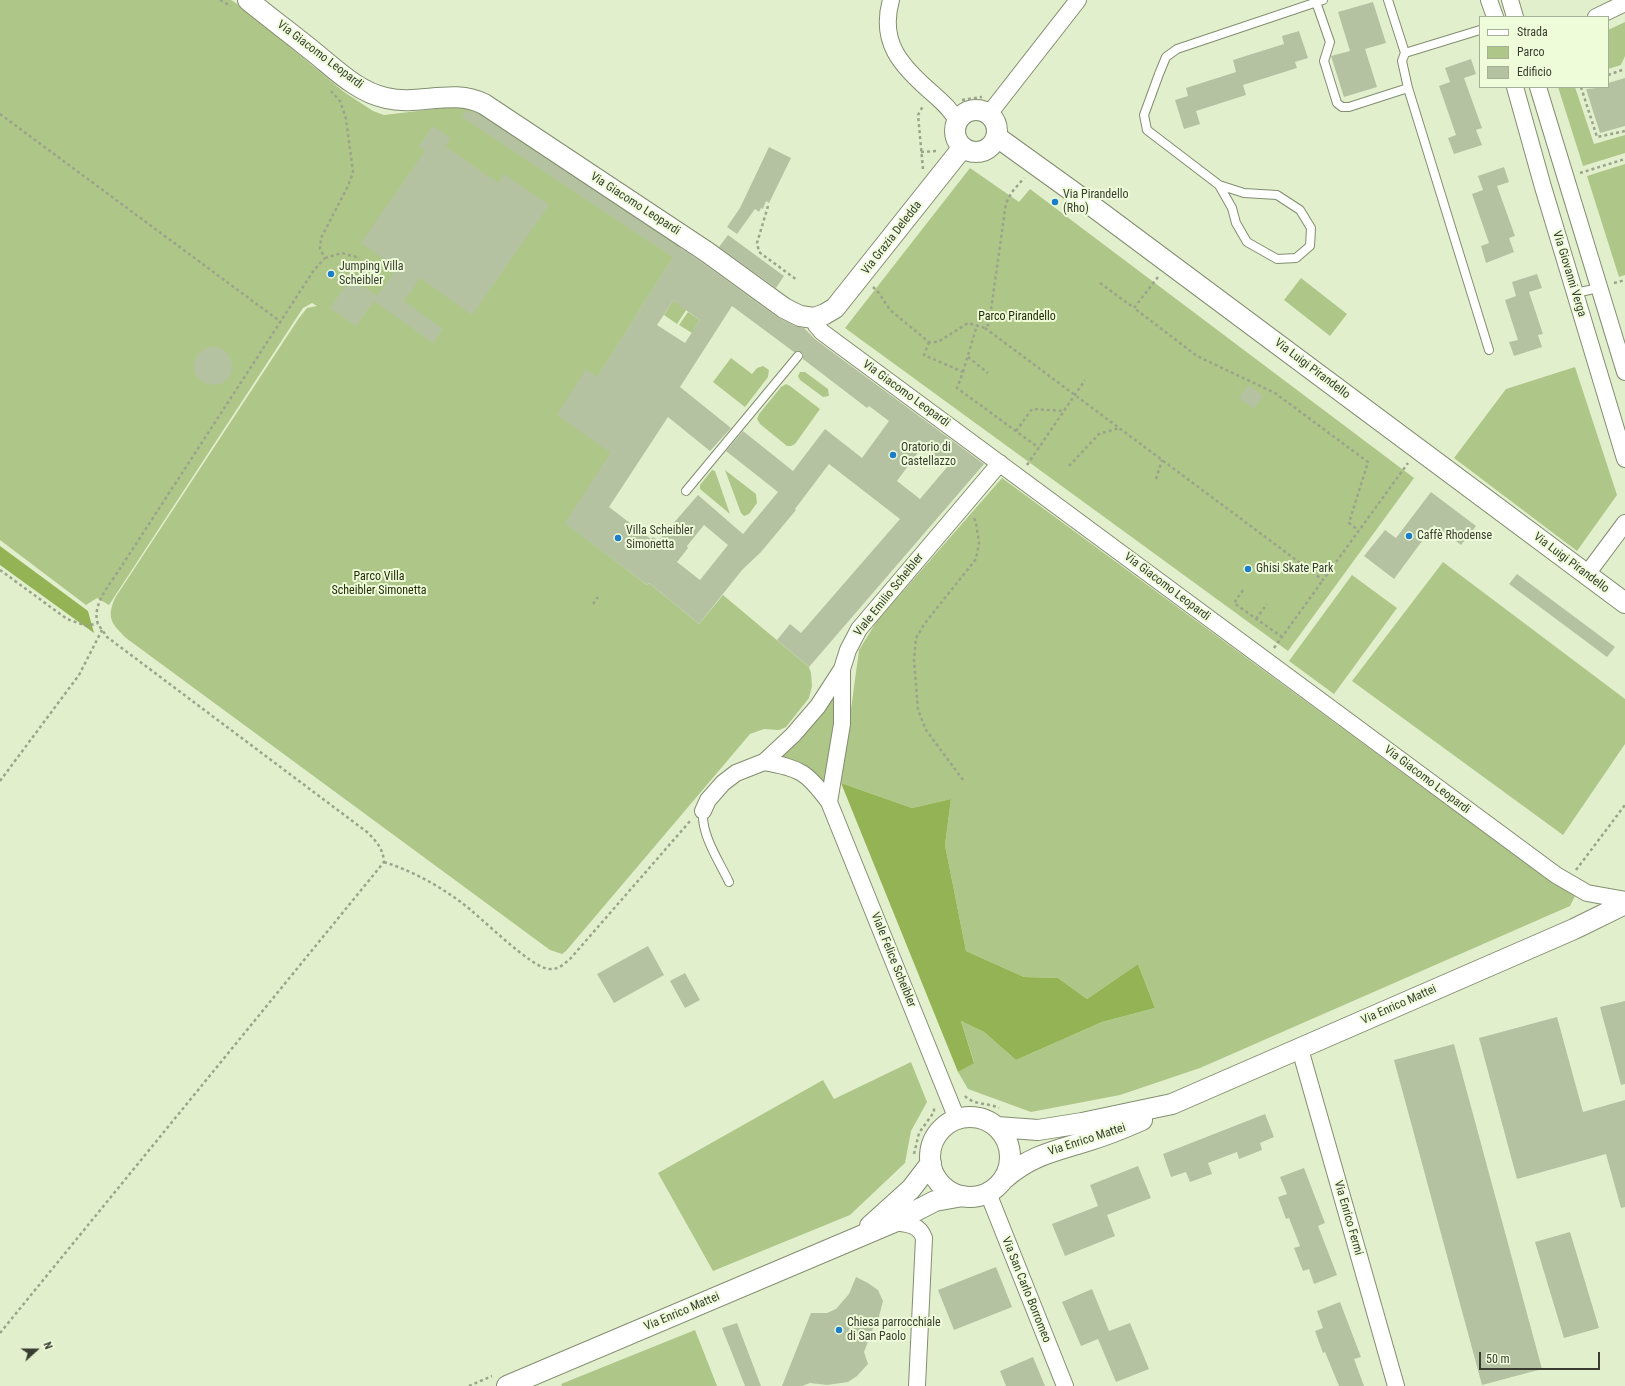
<!DOCTYPE html>
<meta charset="utf-8">
<style>
body{margin:0}
#map{position:relative;width:1625px;height:1386px;overflow:hidden;background:#e2efcd;font-family:"Roboto Condensed",sans-serif}
canvas{display:block}
.legend{position:absolute;left:1479px;top:16px;width:130px;height:72px;box-sizing:border-box;background:#effcda;border:1px solid #a6b096;margin:0;padding:5px 7px;list-style:none;font-size:12px;color:#383d30}
.legend li{display:flex;align-items:center;gap:8px;height:20px}
.legend b{width:20px;border:1px solid #a6b096}
.north{position:absolute;left:16px;top:1330px;width:40px;height:40px;-webkit-text-stroke:3px #effcda;paint-order:stroke;rotate:69deg;font-size:11px;font-weight:700;line-height:16px;text-align:center;color:#383d30}
.north::after{content:'';display:block;margin:auto;width:14px;height:18px;background:#383d30;clip-path:polygon(50% 0,100% 100%,50% 72%,0 100%)}
.scale{position:absolute;left:1479px;top:1352px;width:121px;height:18px;box-sizing:border-box;border:2px solid #383d30;border-top:0;padding-left:5px;font-size:12px;line-height:14px;white-space:nowrap;color:#383d30;-webkit-text-stroke:3px #effcda;paint-order:stroke}
</style>
<div id="map">
<canvas width="1625" height="1386"></canvas>
<ul class="legend">
<li><b style="height:5px;background:#fff"></b>Strada</li>
<li><b style="height:11px;background:#afc689"></b>Parco</li>
<li><b style="height:11px;background:#b5c2a2"></b>Edificio</li>
</ul>
<div class="north">N</div>
<div class="scale">50 m</div>
</div>
<script>
const ctx = document.querySelector('canvas').getContext('2d');
ctx.lineJoin = 'round';
function fill(path, color) { ctx.fillStyle = color; ctx.fill(path, 'evenodd'); }
function trace(path, color, width, dash) { ctx.strokeStyle = color; ctx.lineWidth = width; ctx.lineCap = dash ? 'butt' : 'round'; ctx.setLineDash(dash || []); ctx.stroke(path); }
function label(font, color, halo, rows, align = 'center') {
  ctx.font = font + ' "Roboto Condensed",sans-serif'; ctx.lineWidth = 4; ctx.setLineDash([]); ctx.textBaseline = 'middle'; ctx.strokeStyle = halo; ctx.fillStyle = color; for (const [text, x, y, turn = 0] of rows) {
    ctx.save(); ctx.translate(x, y); ctx.rotate((+turn || 0) * Math.PI / 180); ctx.textAlign = isNaN(turn) ? turn : align; if (halo) ctx.strokeText(text, 0, 0); ctx.fillText(text, 0, 0); ctx.restore();
  }
}
fill(new Path2D(`
 M0,0h231l10,6 103,86 29,19 11,4 85,-10 212,140 -81,128 21,65 -55,85 81,62 2,-2 50,41 24,-29 86,72 2,6 1,13 -3,12 -23,29 -7,3 -15,-1 -14,5 -184,217 -4,3 -12,-4 -424,-312c-14,-14 -20,-20 -11,-40l184,-280 8,-10 10,-2 -5,-3 -9,5 -194,297 -12,-7 -11,7 -86,-65z
 M1625,22v34l-4,9 -13,4v-39z
 M1558,87h17l19,57 31,-9v18l-42,13z
 M1625,164v111l-6,2 -32,-101z
 M970,168l49,34 11,-13 384,289 -126,173 -443,-323z
 M688,277l14,9 -25,38 -13,-9z
 M1301,278l46,36 -17,22 -46,-36z
 M688,312l12,8 -8,13 -13,-8z
 M731,358l21,16 5,-6 6,-2 6,4 -1,7 -23,30 -32,-25z
 M1575,367l42,128 -40,56 -123,-93 52,-69z
 M800,372h5l23,17 1,7 -6,1 -23,-17 -2,-4z
 M786,384l4,2 30,23 -25,35 -4,2h-4l-27,-22 -3,-5 2,-5 22,-27z
 M712,470l3,1 15,43 -30,-25v-4z
 M725,470l31,24 1,9 -8,11 -5,2 -3,-3z
 M1002,478l420,309 153,109 -5,10 -370,162 -80,27 -89,17 -63,-23 -10,-17 16,-10 -13,-41 23,11 32,28 86,-38 53,-14 -17,-44 -51,35 -29,-21 -34,-1 -58,-26 -21,-106 6,-46 -39,9 -71,-25 18,-133 18,-29z
 M1443,562l182,137v45l-62,91 -211,-154z
 M1352,575l45,33 -63,86 -45,-33z
 M839,687l-12,98 -9,-9 -47,-17z
 M911,1062l16,40 -16,29 -6,32 -55,52 -137,56 -55,-98 165,-93 11,19z
 M695,1330l22,56h-155l-1,-2z`), '#afc689');
fill(new Path2D(`
 M0,546l88,65 6,22 -94,-68z
 M841,783l71,25 39,-9 -6,46 21,106 58,26 34,1 29,21 51,-35 17,44 -53,14 -86,38 -32,-28 -23,-11 13,42 -16,9z`), '#93b354');
fill(new Path2D(`
 M1373,2l13,41 -21,6 12,38 -33,10 -13,-41 19,-5 -12,-39z
 M1299,31l9,27 -13,4 2,6 -54,17 3,10 -50,16 4,13 -16,5 -9,-29 13,-4 -2,-8 50,-16 -3,-12 51,-16 -2,-8z
 M1471,59l5,15 -12,4 18,50 -6,2 6,15 -28,9 -6,-16 8,-3 -17,-49 11,-4 -5,-14z
 M1625,78v48l-25,7 -14,-44 22,-2v-4z
 M466,110l13,4 221,147 77,56 18,9 9,2 12,12 168,124 -175,203 -32,-27 13,-16 11,9 99,-114 -71,-55 -34,45 1,1 -35,42 -19,18 -43,54 -50,-41 -2,2 -82,-62 46,-70 -54,-38 29,-46 11,8 76,-120 -211,-140zM673,301l27,19 -15,23 -28,-18zM732,306l62,46h7l2,2v5l64,49 2,-2 20,15 -27,37 -37,-29 -32,42 -50,-40 -17,20 52,41 -35,42 -45,-39 -40,46 -5,-4 -2,2 -42,-32 59,-90 42,34 21,-23 -51,-41zM922,447l26,19 -28,33 -23,-18zM704,525l24,20 -28,35 -23,-18 11,-14 -1,-2z
 M433,126l18,12 -6,8 53,37 6,-9 45,31 -77,110 -52,-37 -16,23 39,28 -10,14 -59,-42 -18,25 -26,-18 21,-30 26,18 20,-28 -36,-25 64,-92 -6,-5z
 M769,147l22,11 -22,45 -3,-2 -3,8 -2,-1 -2,4 -4,-3 -18,25 -10,-7 13,-19z
 M1504,167l5,15 -12,4 18,50 -6,2 5,14 -28,11 -5,-17 8,-3 -17,-49 11,-4 -5,-14z
 M728,235l56,41 -8,12 -57,-41z
 M1537,274l5,14 -13,4 14,42 -5,1 4,12 -28,9 -5,-14 9,-2 -13,-40 11,-4 -4,-14z
 M194 366a19 19 0 1 1 38 0a19 19 0 1 1-38 0Z
 M1248,385l15,11 -9,13 -15,-11z
 M1431,492l45,34 -15,19 -27,-20 -40,54 -30,-23 21,-26 11,8z
 M1517,574l98,73 -8,10 -98,-73z
 M648,946l16,29 -50,28 -17,-29z
 M685,973l15,27 -15,8 -15,-27z
 M1625,1001v83l-4,1 -21,-78z
 M1557,1017l26,95 42,-12v107l-4,1 -15,-54 -89,25 -38,-141z
 M1454,1044l88,325 -60,16 -88,-325z
 M1265,1114l9,23 -14,6 2,7 -23,9 -2,-7 -29,11 4,11 -22,8 -4,-10 -15,5 -8,-23z
 M1138,1166l13,32 -44,17 8,21 -50,20 -13,-32 46,-18 -8,-21z
 M1304,1168l21,55 -7,3 19,49 -23,9 -5,-15 -6,2 -9,-23 6,-2 -11,-28 -3,1 -8,-22 9,-3 -7,-17z
 M1570,1232l29,96 -35,10 -29,-96z
 M996,1267l16,40 -58,23 -16,-40z
 M856,1277l12,6 10,7 5,11 -6,23 -3,2 -10,26 4,12 -11,12 -9,6 -21,3 -17,-2 -8,3h-20l29,-73h16l9,-4 13,-15z
 M1092,1289l17,42 21,-8 19,46 -33,13 -18,-43 -17,7 -19,-44z
 M1340,1302l21,55 -7,2 10,27h-25l-14,-34 -2,1 -8,-22 8,-3 -6,-17z
 M737,1323l24,63h-16l-23,-58z
 M1033,1357l12,29h-39l-6,-15z`), '#b5c2a2');
const service = new Path2D(`
 M1388,0l17,53 75,-23
 M1316,2l14,40 -6,19 13,42 5,4h7l59,-19
 M1405,53l-3,8 6,27 81,262
 M1219,185l13,23 4,15 11,19 30,17 19,-1 14,-12 1,-18 -11,-18 -23,-15 -33,-2 -25,-8 -72,-55 -3,-15 15,-41 7,-17 11,-8 146,-49
 M1575,293l24,-5
 M686,491l112,-135
 M703,811c-2,24 16,50 26,71`);
const minor = new Path2D(`
 M891,0c-12,42 10,66 40,92 10,9 20,17 26,29
 M1489,0l6,17
 M1510,0l5,17
 M1596,17l29,-14
 M1515,87l28,100 82,272
 M1538,87l87,285
 M989,114l89,-114
 M814,318l2,7 6,7 734,543 31,18 38,7
 M1587,574l38,-51
 M842,669v55l-13,78 128,317
 M764,762c36,6 43,10 65,40
 M703,811l5,-11 15,-17 13,-10 28,-11 29,-27 25,-29 24,-37 6,-19 11,-21 141,-166
 M1300,1049l96,337
 M988,1193l77,193
 M894,1222c13,2 25,2 30,16l-7,148`);
const tertiary = new Path2D(`
 M248,0c22,18 45,35 67,53 21,17 43,39 71,45 33,8 67,-10 98,6l223,148 77,56 16,8 14,2 11,-4 10,-6 128,-161
 M955 131a21 21 0 1 1 42 0a21 21 0 1 1-42 0Z
 M997,137l75,54 553,412
 M930 1157a40 40 0 1 1 80 0a40 40 0 1 1-80 0Z
 M997,1127l41,3 44,-7 90,-19 402,-175 51,-25
 M1004,1179c26,-23 48,-27 80,-37 20,-6 40,-14 58,-22
 M870,1226l41,-37 20,-26
 M507,1386l387,-164 41,-21 28,-5`);
trace(service, '#828e6f', 10);
trace(minor, '#828e6f', 18);
trace(tertiary, '#828e6f', 22);
trace(new Path2D(`
 M220,0l11,6
 M1608,75l17,-6
 M1581,87l16,50 28,-6
 M962,100l20,-3
 M0,114l281,208
 M921,152l16,-1
 M923,169l-5,-54 5,-9
 M1580,173l45,-14
 M768,206l-11,37 2,9 38,28
 M325,258l17,-5 18,5
 M1158,277l-24,31 63,48 78,37 93,69 -19,61 9,7
 M1100,283l34,25
 M1614,283l11,-3
 M873,287l6,6 11,17 39,32h9l30,-19 17,5 4,-4 17,-121 6,-11 12,-14
 M985,328l338,252 85,-117
 M929,342l-5,13 39,17 -6,16 82,60
 M968,357l20,16
 M963,372l14,-47
 M1016,431l16,-22 32,2
 M1027,465l58,-85
 M1069,466l30,-32 20,-6
 M1156,479l6,-19
 M0,570l67,49 20,7 11,-3
 M1243,590l-9,13 48,34
 M593,604l5,-7
 M1256,619l11,-15
 M1274,648l49,-68
 M963,780l-37,-50 -8,-20 -4,-50 2,-22 9,-15 51,-64 3,-16 -3,-21 -2,-4
 M0,781l79,-106 23,-45
 M384,862c28,9 54,23 78,41 18,13 69,65 87,66 9,1 15,-5 21,-10l121,-139
 M1576,870l49,-65
 M965,1096c8,9 24,7 34,12
 M914,1154l5,-21 15,-21v-5
 M0,1333l384,-471c-1,-14 -8,-21 -17,-30l-260,-195c-3,-5 -8,-10 -10,-16 -4,-19 15,-39 24,-54l193,-297 11,-12 -5,-9 1,-11 27,-52 5,-14 -7,-53 -6,-18 -9,-10
 M469,1386l23,-10`), '#9aa48b', 2.5, [3, 3]);
trace(service, '#fff', 8);
trace(minor, '#fff', 16);
trace(tertiary, '#fff', 20);
for (const [x, y, r, color] of [
 [1055,202,4,"#1b7ec9"],
 [331,274,4,"#1b7ec9"],
 [893,455,4,"#1b7ec9"],
 [1409,536,4,"#1b7ec9"],
 [618,538,4,"#1b7ec9"],
 [1248,569,4,"#1b7ec9"],
 [839,1330,4,"#1b7ec9"]
]) { const dot = new Path2D(); dot.arc(x, y, r, 0, 2 * Math.PI); ctx.fillStyle = color; ctx.fill(dot); trace(dot, '#effcda', 1.5); }
label('12px', '#383d30', '#effcda', [
 ["Via Giacomo Leopardi",320,55,37],
 ["Via Giacomo Leopardi",635,204,33],
 ["Via Grazia Deledda",892,238,-52],
 ["Via Giovanni Verga",1569,274,73],
 ["Via Luigi Pirandello",1312,369,37],
 ["Via Giacomo Leopardi",906,394,36],
 ["Via Luigi Pirandello",1571,563,37],
 ["Via Giacomo Leopardi",1167,587,37],
 ["Viale Emilio Scheibler",889,595,-51],
 ["Via Giacomo Leopardi",1427,780,37],
 ["Viale Felice Scheibler",893,960,68],
 ["Via Enrico Mattei",1399,1005,-24],
 ["Via Enrico Mattei",1087,1140,-18],
 ["Via Enrico Fermi",1348,1218,74],
 ["Via San Carlo Borromeo",1026,1290,68],
 ["Via Enrico Mattei",682,1312,-23]
]);
label('12px', '#383d30', '#effcda', [
 ["Via Pirandello",1063,195],
 ["(Rho)",1063,209],
 ["Jumping Villa",339,267],
 ["Scheibler",339,281],
 ["Oratorio di",901,448],
 ["Castellazzo",901,462],
 ["Villa Scheibler",626,531],
 ["Simonetta",626,545],
 ["Caffè Rhodense",1417,536],
 ["Ghisi Skate Park",1256,569],
 ["Chiesa parrocchiale",847,1323],
 ["di San Paolo",847,1337]
], 'left');
label('12px', '#222e06', '#effcda', [
 ["Parco Pirandello",1017,317],
 ["Parco Villa",379,577],
 ["Scheibler Simonetta",379,591]
]);
</script>
